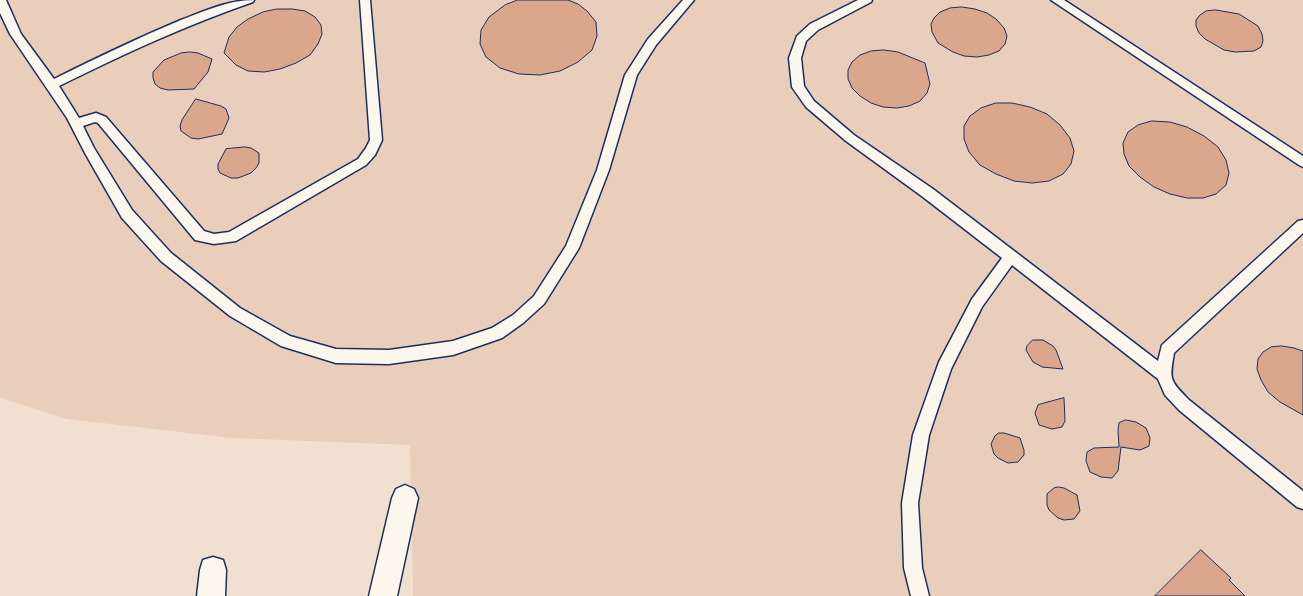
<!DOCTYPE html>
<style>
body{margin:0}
canvas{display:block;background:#f1dfd0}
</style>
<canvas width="1303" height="596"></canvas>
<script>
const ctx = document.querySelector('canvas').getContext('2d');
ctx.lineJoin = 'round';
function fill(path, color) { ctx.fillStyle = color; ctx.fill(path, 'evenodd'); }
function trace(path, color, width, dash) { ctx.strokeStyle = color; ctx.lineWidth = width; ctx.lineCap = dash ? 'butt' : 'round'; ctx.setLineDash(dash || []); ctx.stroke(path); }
fill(new Path2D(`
 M0,0h1303v596h-890l-3,-151 -178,-7 -165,-19 -67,-21z`), '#eacebc');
const building = new Path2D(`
 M518,0h50l10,4 9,7 9,11 1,14 -5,14 -14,12 -18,9 -20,4 -21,-1 -19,-6 -14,-11 -6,-13 1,-14 8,-13 16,-12z
 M962,7l13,2 12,4 9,6 8,9 3,8 -2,8 -6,7 -10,4 -12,2 -13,-1 -11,-4 -15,-9 -6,-11 -1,-8 3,-6 6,-6 10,-4z
 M277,9h15l13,2 10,6 6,8 1,9 -4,10 -8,11 -14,8 -16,6 -16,3 -16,-1 -12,-6 -12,-12 5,-16 8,-10 11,-8 15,-7z
 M1216,10l23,4 19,12 4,8 1,7 -2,6 -7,4 -19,1 -11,-2 -19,-11 -6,-6 -3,-7v-6l4,-5 6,-4z
 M884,50l14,2 27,11 5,21 -3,9 -7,8 -11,5 -12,2 -14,-1 -12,-4 -11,-7 -8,-8 -4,-9v-9l4,-8 8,-7 11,-4z
 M190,52l8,1 14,6 -4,13 -14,17 -26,1 -8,-2 -5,-4 -2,-6v-6l11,-12 17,-7z
 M196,99l25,7 5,3 3,9 -7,16 -24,5 -7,-1 -10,-7 -1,-5 2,-6z
 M996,103h16l18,4 17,7 13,11 10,13 4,13 -3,13 -8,10 -14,7 -17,2 -18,-2 -18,-7 -16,-9 -11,-13 -5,-13v-13l6,-10 11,-8z
 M1152,121l18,1 17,5 17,9 14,11 8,13 3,13 -3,12 -10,9 -13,4h-16l-17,-4 -16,-7 -14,-10 -11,-11 -5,-12 -1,-11 5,-11 10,-7z
 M245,147l6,1 8,5v10l-3,5 -5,5 -13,5h-7l-11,-5 -2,-4v-5l8,-15z
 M1033,340h10l10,6 3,4 7,19 -21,-2 -9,-5 -7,-12 1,-4z
 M1282,346l12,2 9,3v64l-23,-13 -12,-10 -7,-12 -4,-11 1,-10 5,-7 8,-5z
 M1064,398l1,23 -3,6 -10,2 -13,-4 -4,-12 3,-8z
 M1126,420l10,2 10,6 4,10 -1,8 -9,4 -19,-3 -3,24 -6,7 -11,-1 -11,-5 -4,-11 1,-9 7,-4 25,-1 -1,-17 1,-7z
 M999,433h5l16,5 4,12v5l-6,7 -10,1 -10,-5 -4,-4 -3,-10 4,-8z
 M1059,487l5,1 13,7 3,16 -6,8 -10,1 -6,-2 -9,-8 -2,-5v-11l7,-6z
 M1201,550l30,28 -2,2 16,16h-90z`);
fill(building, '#daa78d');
trace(building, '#1b2f5e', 1);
const lane = new Path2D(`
 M0,0h6l15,34 33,45c42,-21 84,-41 127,-59 24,-9 47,-20 73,-20l-1,2c-67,23 -131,53 -194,84l20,32 17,-5 10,4 98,114 10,3 15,-2 129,-73 8,-11 4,-8 -10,-140h10l12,140 -7,15 -9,10 -130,76 -22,3 -19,-4 -97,-117 -3,-1 -12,4 11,22 38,62 39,43 69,55 50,28 46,13 53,1 64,-9 39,-13 21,-13 21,-19 32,-50 31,-76 28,-95 23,-36 35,-39h11l-38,45 -19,30 -28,95 -30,78 -35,56 -21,19 -21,15 -49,17 -64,9 -53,-1 -55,-17 -51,-30 -69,-55 -39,-43 -37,-65 -18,-35 -57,-84 -10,-21z
 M858,0h14l-1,2 -53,28 -12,11 -5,17 3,28 10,15 40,34 79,54 225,172 4,-16 136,-124 5,-1v13l-129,120c-5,28 -4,27 15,47l114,91v18l-6,-2 -118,-97 -14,-15 -7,-16 -146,-114 -30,42 -31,62 -22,66 -11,68 4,65 7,28h-18l-7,-28 -2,-65 11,-68 26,-73 33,-63 30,-41 -79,-61 -77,-56 -40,-34 -14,-20 -3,-29 8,-22 13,-12z
 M1051,0h13l239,156v11l-4,-2z`);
const street = new Path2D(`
 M405,485l9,4 4,9 -21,98h-28l23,-98 4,-9z
 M213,557l10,3 3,10 -1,26h-28l3,-26 3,-10z`);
trace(lane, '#1b2f5e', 3);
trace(street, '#1b2f5e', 3);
fill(lane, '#fbf7ec');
fill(street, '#fbf7ec');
</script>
